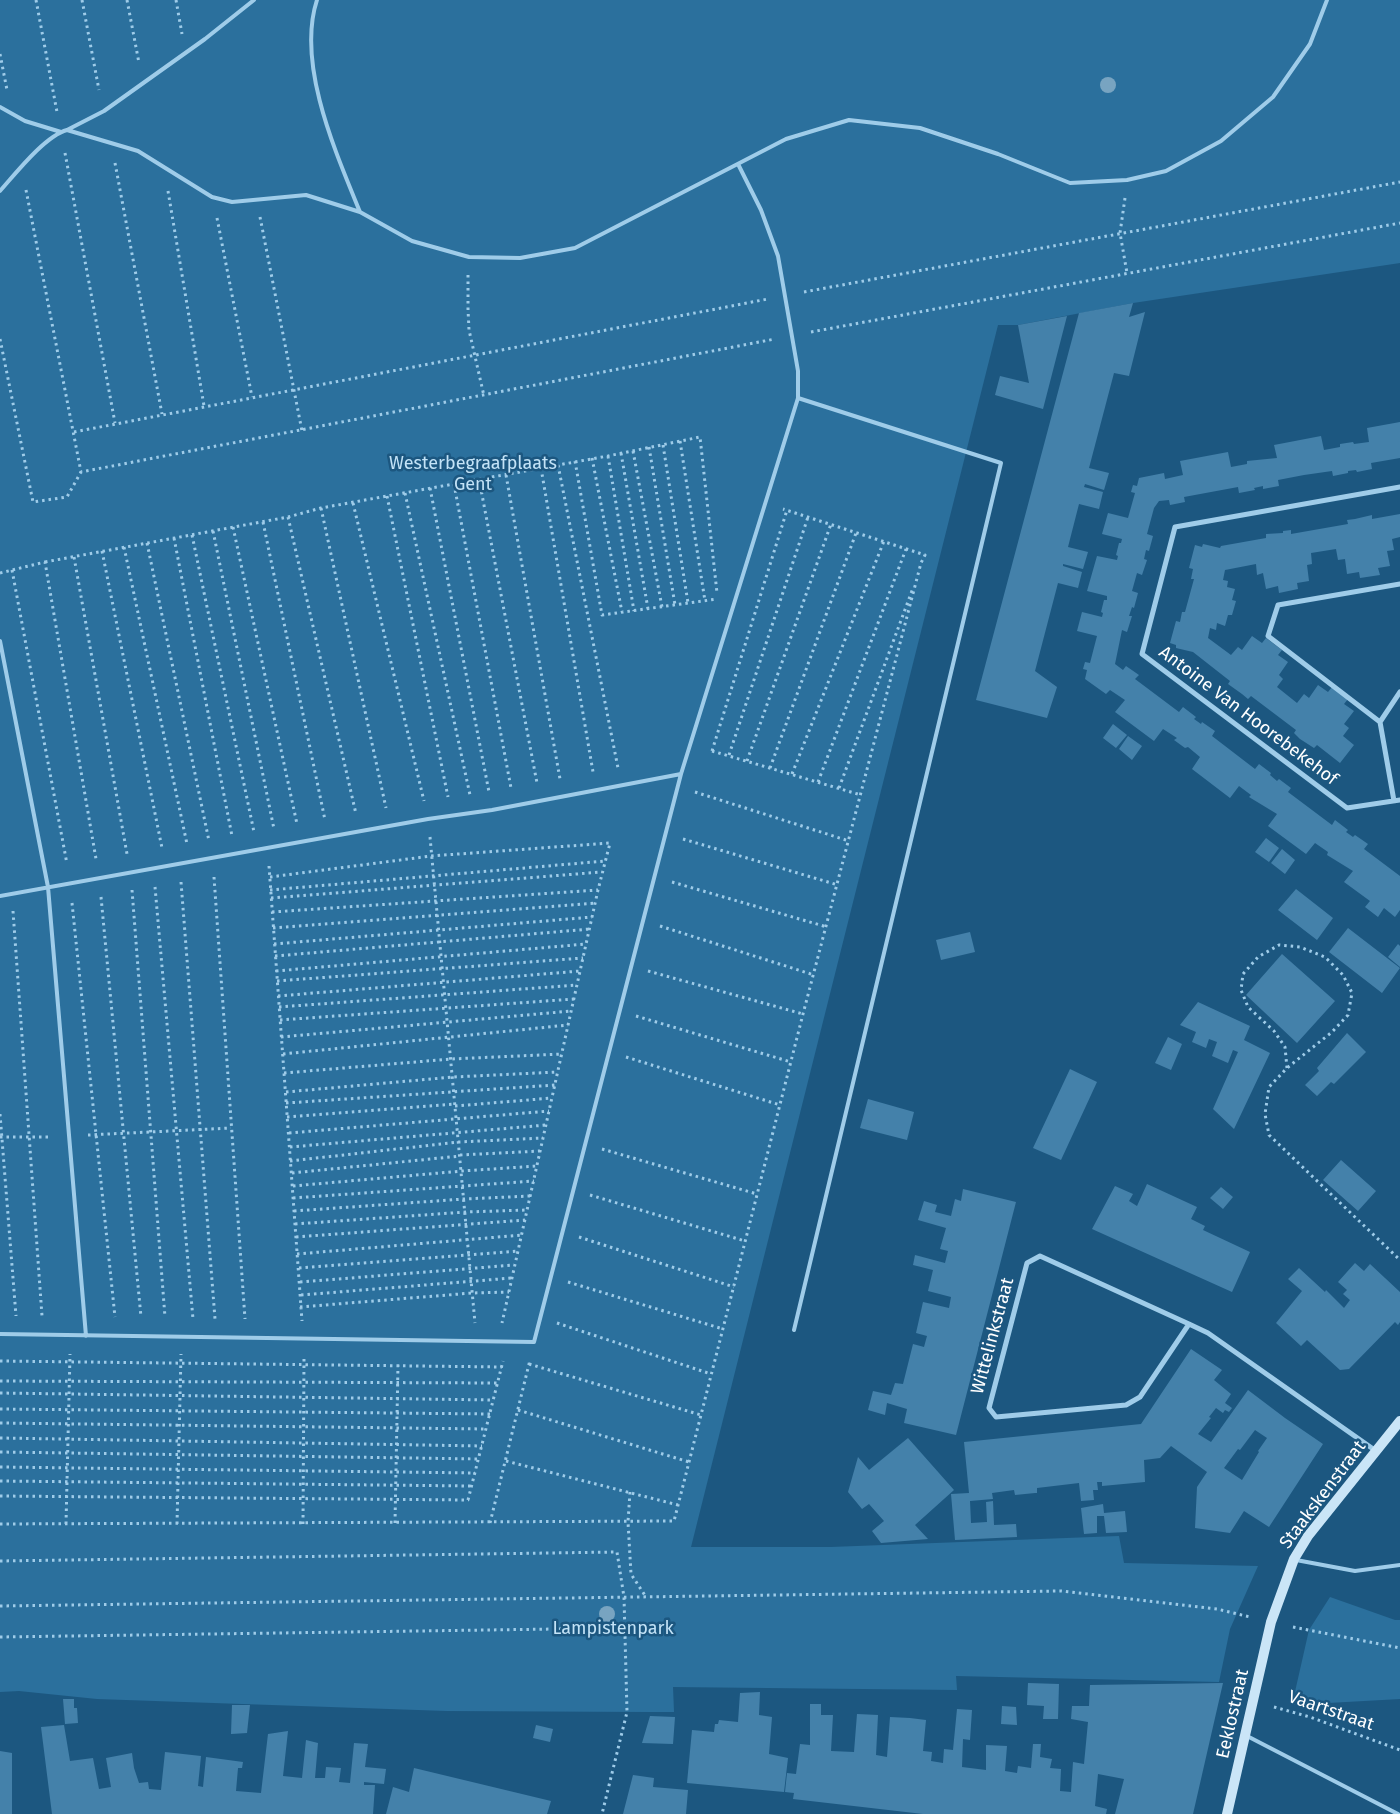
<!DOCTYPE html>
<style>
body{margin:0}
canvas{display:block;background:#1c5780}
</style>
<canvas width="1400" height="1814"></canvas>
<script>
const ctx = document.querySelector('canvas').getContext('2d');
ctx.lineJoin = 'round';
function fill(path, color) { ctx.fillStyle = color; ctx.fill(path, 'evenodd'); }
function trace(path, color, width, dash) { ctx.strokeStyle = color; ctx.lineWidth = width; ctx.lineCap = dash ? 'butt' : 'round'; ctx.setLineDash(dash || []); ctx.stroke(path); }
function label(font, color, halo, rows, align = 'center') {
  ctx.font = font + ' "Fira Sans",sans-serif'; ctx.lineWidth = 5; ctx.setLineDash([]); ctx.textBaseline = 'middle'; ctx.strokeStyle = halo; ctx.fillStyle = color; for (const [text, x, y, turn = 0] of rows) {
    ctx.save(); ctx.translate(x, y); ctx.rotate((+turn || 0) * Math.PI / 180); ctx.textAlign = isNaN(turn) ? turn : align; if (halo) ctx.strokeText(text, 0, 0); ctx.fillText(text, 0, 0); ctx.restore();
  }
}
fill(new Path2D(`
 M0,0h1400v263l-267,40 -115,22h-20l-307,1222h140l288,-11 5,27 134,3 -28,63 -11,53 -263,-6 1,14 -284,-3 1,25h-25l-202,-1 -350,-12 -78,-8 -19,1z
 M1330,1597l65,23h5v79l-108,6 17,-75z`), '#2b709d');
fill(new Path2D(`
 M1133,303l-4,14 16,-5 -16,64 -15,-3 -25,95 20,5 -5,17 -19,-6 -1,3 19,5 -4,17 -20,-5 -11,43 20,5 -5,17 -20,-5v2l19,6 -4,16 -20,-5 -23,88 22,16 -10,31 -71,-18 103,-387z
 M1067,316l-24,93 -48,-14 5,-19 29,7 -11,-58z
 M1400,422v36l-29,5 1,6 -15,3 -1,-2 -8,1v2l-15,3 -1,-5 -28,4 -26,5 1,6 -16,3v-3l-9,2 1,2 -16,3 -1,-6 -54,10 1,5 -15,3 -1,-5 -10,1 -5,7 -7,26 6,2 -4,15 -3,-1 -2,9 3,1 -5,15 -5,-2 -5,18 6,2 -4,15 -2,-1 -3,9h3l-5,16 -5,-2 -7,34 8,6 3,-4 13,9 -4,4 44,33 4,-5 13,10 -2,2 7,5 1,-2 13,9 -3,5 43,33 4,-5 12,9 -1,2 7,6 2,-2 12,9 -3,4 44,33 3,-5 13,10 -2,2 7,5 2,-2 13,9 -4,5 36,27v34l-5,7 -11,-9 -6,9 -13,-10 5,-6 -26,-19 9,-11 -26,-16 1,-3 -13,-9 -9,11 -38,-28 9,-12 -28,-17 2,-2 -12,-9 -9,12 -38,-29 8,-12 -12,-10 -3,1 -11,-8 3,-2 -14,-9 -9,12 -39,-29 10,-12 -15,-10 -4,4 -21,-15 2,-9 -4,-1 2,-7 5,1 7,-27 -20,-5 5,-19 20,5 1,-4 -2,-1 3,-12h3v-4l-20,-5 10,-35 20,4 1,-4 -2,-1 3,-12h2l1,-4 -20,-5 6,-21 20,5 7,-25 -4,-1 2,-7 4,1 2,-8 25,-5 1,6 18,-4 -3,-14 48,-9 3,15 16,-3v-3l30,-3 -3,-13 47,-9 3,14 16,-3v-3l13,-2 1,2 15,-2 -2,-14z
 M1400,514v23l-8,2 2,11 -7,1 3,15 -12,2 2,7 -20,3 -1,-6 -12,2 -2,-15 -7,1 -2,-11 -25,4 1,11 -5,1 2,16 -12,2 1,6 -19,4 -1,-7 -12,3 -3,-16 -6,2 -1,-11 -31,6 -2,10 5,1 -1,6 8,2 -3,11 4,1 -4,14h-4l-3,11 -8,-3 -1,7 -6,-2 -2,10 23,17 7,-8 4,3 10,-14 10,7 4,-5 16,12 -4,5 10,7 -9,13 4,4 -6,8 20,16 7,-9 5,4 9,-13 10,7 4,-5 16,12 -4,5 10,7 -10,13 5,4 -6,8 11,9 -14,18 -23,-18 -3,3 -14,-9 -6,-6 2,-3 -45,-34 -3,3 -6,-5 -14,-10 2,-3 -37,-29 -17,-4v-3l-6,-2 6,-22 4,1 2,-10h3l9,-33h-3l2,-10 -4,-1 6,-23 7,2 1,-3 17,4 1,-2 45,-8v-4l17,-1v-2l8,-1v4l57,-10 -1,-4 8,-1 17,-4v4z
 M1113,724l14,11 -11,13 -13,-10z
 M1128,736l14,10 -10,14 -13,-11z
 M1266,838l13,10 -10,14 -14,-10z
 M1282,849l13,11 -10,14 -14,-11z
 M1296,889l37,29 -16,22 -39,-30z
 M1348,928l52,40 -18,25 -53,-41z
 M970,932l5,20 -34,8 -5,-20z
 M1398,944l2,2v21l-12,-10z
 M1282,954l53,47 -38,42 -51,-48z
 M1198,1002l52,24 -6,14 26,13 -36,76 -21,-20 25,-57 -5,-2 -5,13 -16,-7 5,-14 -8,-3 -3,9 -14,-6 4,-10 -16,-7z
 M1347,1033l19,19 -32,32 -3,-2 -14,14 -12,-11 14,-14 -2,-3z
 M1168,1037l14,7 -11,26 -16,-7z
 M1070,1069l27,13 -36,78 -28,-12z
 M868,1099l46,13 -7,28 -47,-12z
 M1341,1160l35,31 -18,20 -35,-31z
 M1147,1184l50,23 -6,12 14,7 -2,4 47,22 -18,40 -140,-63 23,-43 18,8 -4,7 8,5z
 M1221,1187l12,10 -10,12 -13,-11z
 M963,1189l53,13 -60,233 -52,-12 3,-14 -20,-6 -2,12 -17,-5 5,-19 18,4 4,-12 8,1 10,-40 11,3 3,-11 -11,-3 7,-31 26,6 2,-11 -23,-6 5,-21 -20,-5 2,-10 30,8 3,-12 -8,-2 6,-21 -28,-8 6,-19 13,4 -2,7 16,4 4,-17 6,2z
 M1355,1263l9,8 6,-7 30,28v30l-2,3 -3,-3 -46,47 -9,1 -33,-30 -6,6 -25,-23 26,-32 -14,-12 11,-11 26,24 1,-2 18,18 6,-8 -7,-6 4,-4 -9,-8z
 M1191,1349l31,21 -8,10 17,14 -6,9 7,5 -3,4 -4,-2 -2,3 -7,-5 -7,9 2,1 -13,16 13,8 37,-52 37,28 38,26 -54,83 -25,-16 -14,22 -35,-5 2,-41 10,-15 -36,-26 -11,12 -16,2 1,22 -43,4v-4h-5l1,8h-5l1,10 -13,1 -2,-18 -42,5v5h-2l-20,2 -1,-5 -22,3 1,6 -23,2 1,22 16,-1 -1,-20 7,-1 1,24 22,-1 1,13 -62,3 -4,-46 18,-1 -5,-51 177,-18zM1255,1430l12,8 -9,13 1,1 -17,28 -18,-12 14,-19 2,1z
 M908,1438l46,52 -39,35 13,14 -47,4 -9,-12 12,-10 -15,-17 -7,5 -14,-17 10,-35 11,13z
 M1103,1504l1,9 21,-2 2,21 -21,1 -2,-17h-7v17l-13,1 -3,-26z
 M1028,1683l31,1 -1,35h-15l1,-13 -17,-1z
 M1223,1683l-30,131h-78l9,-35 -26,-5 -3,32 12,3 -1,5h-183l-130,-15 1,-6 -9,-1 2,-19 9,1 4,-30 10,1v-41h11v11h12l-2,36 23,1 3,-38 21,1 -2,40 11,2 3,-40 20,1 16,2 -3,31 9,1 -1,9 12,2 1,-14 9,1 4,-41 15,1 -2,30 -7,-1 -1,28 24,3v-25l21,1 -2,25 12,2 1,-7 13,2 2,-24h8l-1,13 12,2 -2,9 11,1 -1,22 11,1 2,-30 11,2 4,-42 -17,-3 1,-13h17l1,-21z
 M760,1692l-1,23 13,2 -3,37 19,4 -4,34 -97,-9 5,-53 22,2 1,-8h3l1,-4 19,2 2,-29z
 M63,1699h11v9h3l1,15 -13,1z
 M232,1705h18l-3,28 -16,1z
 M1002,1706l14,1 1,18 -16,-1z
 M650,1716l25,1 -2,27 -31,-1z
 M64,1725l6,36 23,-3 6,31 12,-2 -5,-29 26,-5 2,15 5,15 9,-1 1,7 12,1 4,-38 36,4 -3,30 5,1 3,-30 37,5 -1,6h-4l-2,23 25,2 7,-59 20,-3 -5,45 19,2 4,-38 12,3 -3,35h10l1,-11 15,1 -2,14 11,1 4,-40 14,1 -3,23 21,2 -2,15 -20,-2v3h11l-2,29h-321l-11,-87z
 M536,1725l17,4 -3,13 -17,-4z
 M0,1751l12,2v61h-12z
 M414,1768l137,33 -4,13h-161l7,-27 16,5z
 M633,1775l21,3 -1,9 35,3 -2,24h-63z`), '#4481aa');
trace(new Path2D(`
 M36,0l21,112
 M82,0l17,90
 M127,0l12,63
 M176,0l6,34
 M0,54l7,36
 M65,153l50,270
 M115,163l47,251
 M26,190l55,282 694,-133
 M168,191l36,215
 M1125,198l-5,35 7,40
 M260,217l42,214
 M217,218l35,179
 M468,275v34l1,21 15,66
 M804,292l596,-110
 M811,332l589,-109
 M0,339l33,163 34,-5 14,-25
 M74,432l694,-133
 M680,441l25,160
 M663,445l25,158
 M649,447l26,158
 M633,451l29,156
 M621,453l27,156
 M608,456l26,155
 M592,458l30,154
 M575,461l27,154 115,-16
 M558,465l60,303
 M541,468l52,304
 M506,475l54,304
 M479,479l58,304
 M454,484l57,304
 M430,488l59,304
 M405,493l65,302
 M387,496l61,301
 M353,503l71,298
 M321,508l65,300
 M288,517l68,297
 M263,522l62,298
 M233,527l64,297
 M213,531l61,298
 M192,535l62,297
 M174,538l58,298
 M147,543l62,298
 M124,547l63,297
 M102,551l60,297
 M74,557l53,297
 M45,562l243,-45 33,-9 287,-52 92,-19 17,156
 M12,570l55,294
 M0,573l45,-11 51,297
 M712,751l75,-241
 M712,751l149,44
 M729,755l79,-238
 M747,761l84,-237
 M770,768l86,-235
 M792,774l92,-233
 M818,782l88,-233
 M839,788l74,-200
 M695,792l154,49
 M430,837l45,486
 M683,839l155,46
 M269,866l33,455
 M214,877l31,442
 M270,877l161,-21 179,-13 -12,47 -96,433
 M181,882l34,437
 M672,882l155,45
 M155,887l38,432
 M132,890l33,427
 M270,890l335,-29
 M101,897l40,420
 M271,898l331,-26
 M72,903l43,414
 M13,911l29,405
 M272,912l326,-22
 M660,926l154,49
 M273,928l323,-25
 M274,944l318,-27
 M275,956l315,-27
 M276,971l310,-27
 M648,971l155,43
 M277,981l306,-23
 M278,996l302,-25
 M279,1007l298,-22
 M636,1016l155,46
 M280,1020l294,-21
 M281,1037l290,-26
 M283,1054l285,-29
 M626,1057l154,48
 M1287,1068l-2,-21 -11,-16 -26,-24 -7,-17 2,-16 15,-17 21,-12 21,2 25,10 18,18 9,18 -4,22 -16,17 -45,36 -18,19 -4,27 4,21 131,125
 M284,1073l167,-14 111,-5
 M286,1092l167,-15 105,-5
 M286,1103l269,-18
 M455,1106l97,-8
 M0,1114l16,202
 M287,1117l168,-13
 M289,1133l260,-22
 M88,1135l143,-7
 M0,1137h52
 M290,1147l256,-22
 M602,1149l155,45
 M460,1155l80,-4
 M290,1161l169,-19 84,-4
 M292,1173l168,-17
 M293,1186l169,-15 75,-5
 M590,1195l155,46
 M293,1198l241,-17
 M294,1211l170,-12 66,-3
 M295,1224l171,-12 61,-2
 M296,1237l229,-17
 M579,1237l155,50
 M297,1254l225,-19
 M299,1268l219,-17
 M300,1282l214,-17
 M568,1282l155,47
 M301,1295l211,-17
 M300,1307l172,-14 37,-1
 M557,1323l154,51
 M0,1361l502,6
 M529,1364l172,51
 M0,1381l497,2
 M0,1393l493,7
 M0,1409l490,5
 M518,1410l171,52
 M0,1423l486,6
 M0,1438l482,8
 M0,1452l479,7
 M506,1461l172,44
 M0,1467l475,6
 M0,1481l471,5
 M630,1492l-2,30 3,52 15,23
 M0,1496l468,4 35,-139
 M395,1523l3,-159
 M490,1523l40,-163
 M0,1524l674,-3 129,-507 118,-451 4,-8 -142,-46
 M66,1524l4,-170
 M177,1524l4,-170
 M303,1524l1,-167
 M0,1561l617,-9 7,45 3,115 -25,102
 M0,1606l1061,-15 156,18 33,8
 M1293,1627l107,21
 M0,1637l625,-9
 M1274,1707l36,10 90,33`), '#9fcce9', 3, [2.5, 4]);
trace(new Path2D(`
 M317,0c-21,64 19,153 43,212
 M0,107l25,14 36,11
 M67,130l71,21 74,46 20,5 74,-7 54,17 52,29 57,16 51,1 55,-10 211,-109 63,-19 71,8 78,26 72,29 57,-3 39,-9 55,-30 52,-44 37,-53 17,-44
 M0,191c16,-18 45,-55 67,-61l37,-19 101,-72 49,-39
 M0,641l48,246 38,449
 M0,896l428,-77 64,-9 189,-36
 M794,1330l207,-867 -203,-65
 M0,1334l534,8 147,-568 117,-376v-27l-20,-115 -17,-46 -23,-46
 M1296,1560l59,11 45,-6
 M1247,1736l151,78`), '#9fcce9', 4);
trace(new Path2D(`
 M1400,487l-225,40 -33,127 205,154 53,-8
 M1380,722l20,-30
 M1394,801l-14,-79 -112,-86 10,-31 122,-21
 M1189,1324l-149,-68 -13,7 -38,145 7,9 130,-12 14,-8 49,-73 19,9 168,118`), '#9fcce9', 5);
trace(new Path2D(`
 M1227,1814l44,-192 23,-63 14,-23 92,-115`), '#cae5f7', 10);
ctx.fillStyle = '#78a4c1';
for (const [x, y] of [
 [1108,85],
 [607,1614]
]) { ctx.beginPath(); ctx.arc(x, y, 8, 0, 2 * Math.PI); ctx.fill(); }
label('18px', '#c3e3f7', '#1c5780', [
 ["Westerbegraafplaats",473,464],
 ["Gent",473,485],
 ["Lampistenpark",613,1629]
]);
label('18px', '#fff', '#1c5780', [
 ["Antoine Van Hoorebekehof",1248,716,37],
 ["Wittelinkstraat",993,1336,-75],
 ["Staakskenstraat",1323,1495,-53],
 ["Vaartstraat",1331,1711,19],
 ["Eeklostraat",1233,1714,-77]
]);
</script>
